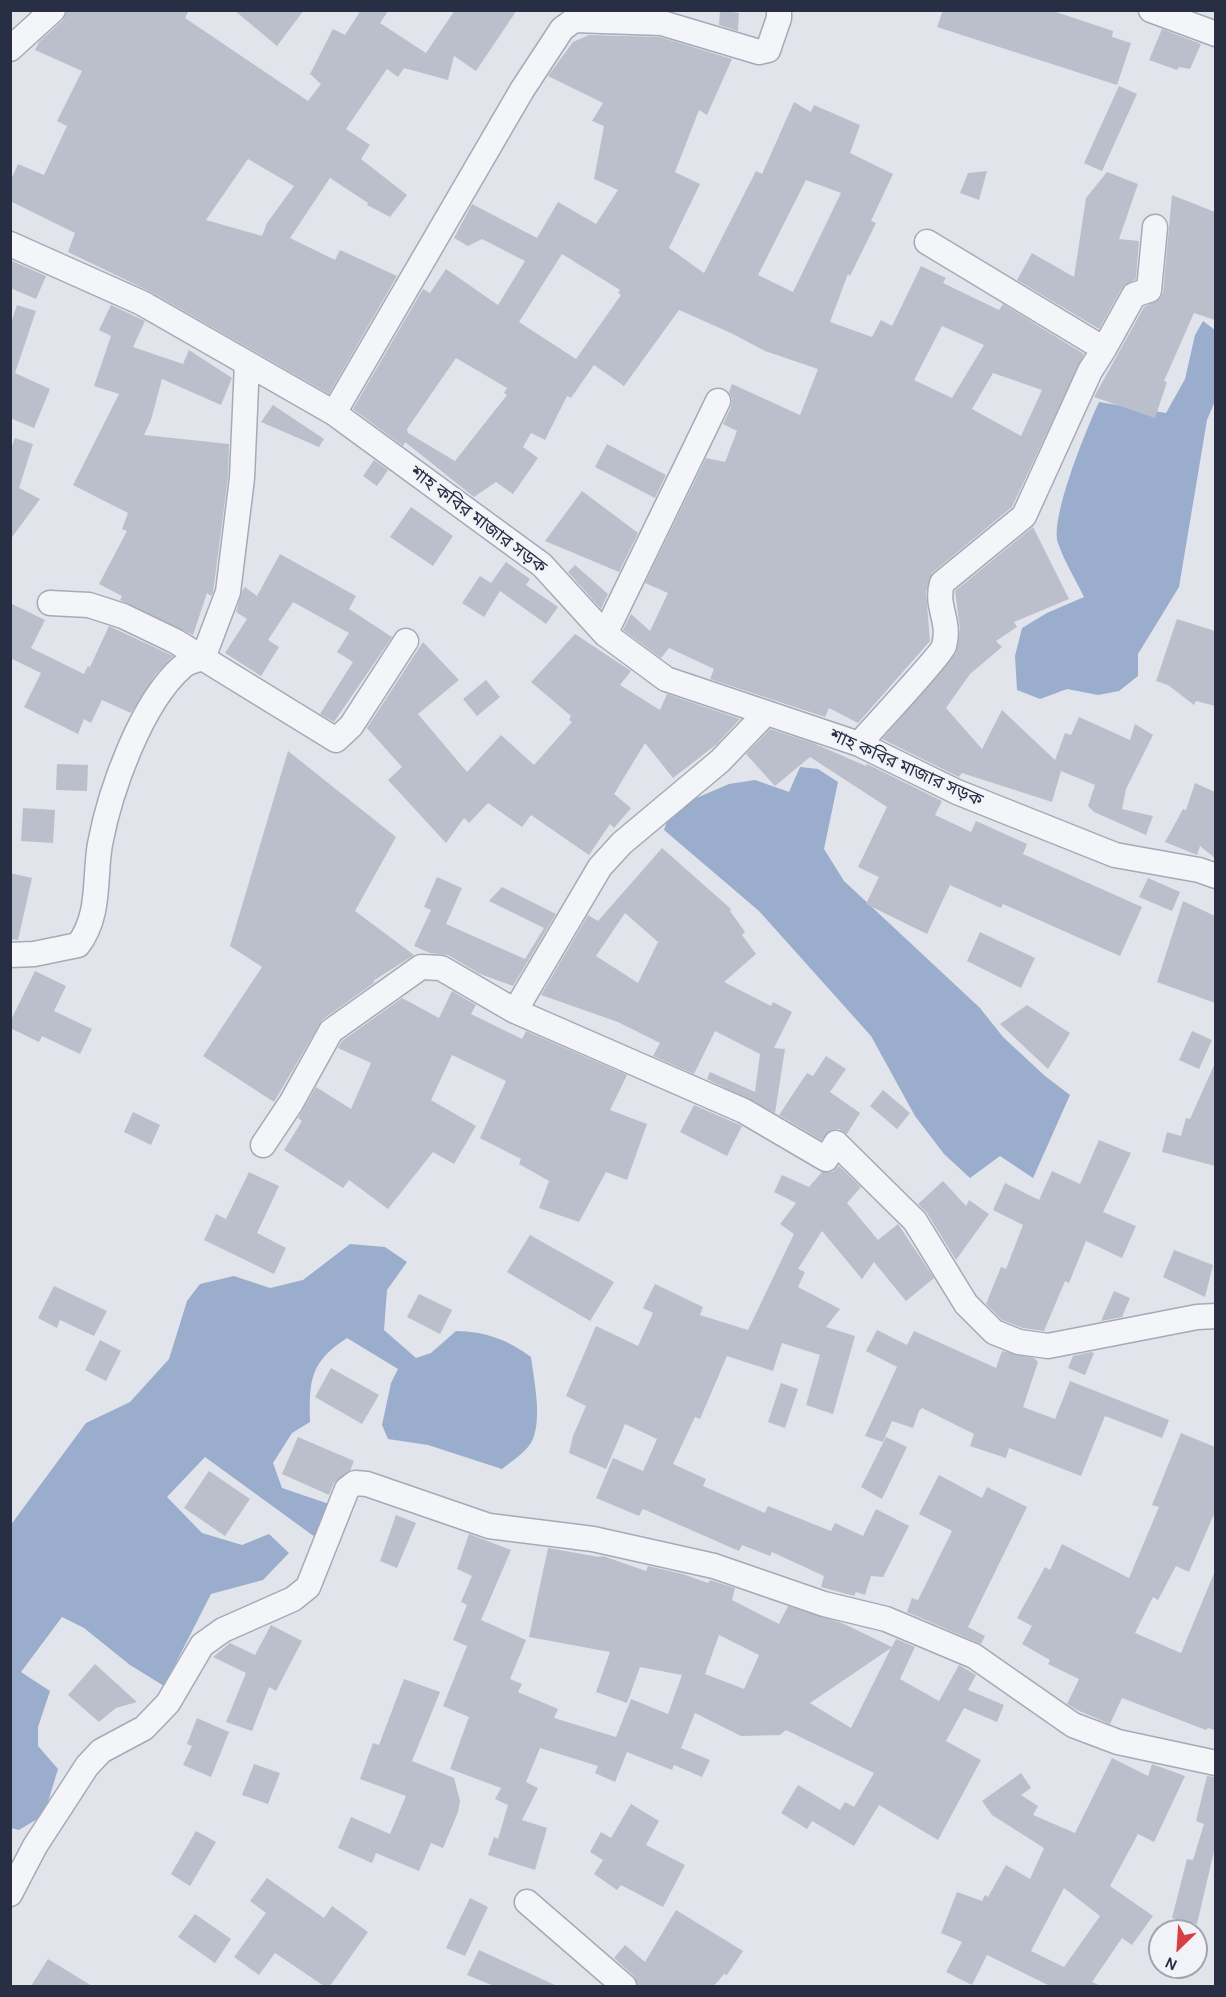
<!DOCTYPE html>
<meta charset="utf-8">
<style>
body{margin:0}
#map{position:relative;width:1226px;height:1997px;overflow:hidden;background:#e1e4eb;font-family:Karla,sans-serif}
canvas{display:block}
.frame{position:absolute;inset:0;border:12px solid #282f44;pointer-events:none}
.north{position:absolute;left:1148px;top:1919px;width:60px;height:60px;box-sizing:border-box;background:#f1f3f8;border:2px solid #a1a5b0;border-radius:50%;rotate:205deg;font-size:16px;font-weight:700;line-height:24px;text-align:center;color:#282f44}
.north::after{content:'';display:block;margin:auto;width:21px;height:27px;background:#d83e45;clip-path:polygon(50% 0,100% 100%,50% 72%,0 100%)}
</style>
<div id="map">
<canvas width="1226" height="1997"></canvas>
<div class="frame"></div>
<div class="north">N</div>
</div>
<script>
const ctx = document.querySelector('canvas').getContext('2d');
ctx.lineJoin = 'round';
function fill(path, color) { ctx.fillStyle = color; ctx.fill(path, 'evenodd'); }
function trace(path, color, width, dash) { ctx.strokeStyle = color; ctx.lineWidth = width; ctx.lineCap = dash ? 'butt' : 'round'; ctx.setLineDash(dash || []); ctx.stroke(path); }
function label(font, color, halo, rows, align = 'center') {
  ctx.font = font + ' Karla,"Noto Sans Bengali",sans-serif'; ctx.lineWidth = 5; ctx.setLineDash([]); ctx.textBaseline = 'middle'; ctx.strokeStyle = halo; ctx.fillStyle = color; for (const [text, x, y, turn = 0] of rows) {
    ctx.save(); ctx.translate(x, y); ctx.rotate((+turn || 0) * Math.PI / 180); ctx.textAlign = isNaN(turn) ? turn : align; if (halo) ctx.strokeText(text, 0, 0); ctx.fillText(text, 0, 0); ctx.restore();
  }
}
fill(new Path2D(`
 M1203,321l12,9v71l-8,19 -28,167 -41,67v22l-19,15 -21,4 -31,-6 -27,10 -23,-9 -2,-34 7,-28 25,-15 37,-16c-8,-17 -20,-36 -26,-54 -8,-26 29,-115 41,-141l67,11 19,-34 10,-44z
 M800,767l18,2 20,13 -14,67 20,32 136,127 23,29 42,39 25,19 -37,83 -33,-22 -30,22 -26,-24 -29,-38 -44,-80 -112,-125 -95,-81 7,-21 58,-25 26,-4 34,12z
 M350,1244l35,3 22,15 -20,28 -3,40 32,28 15,-5 25,-22c29,0 52,9 75,26 3,24 11,59 2,82 -6,13 -20,21 -31,30l-74,-24 -40,-6 -6,-14 9,-42 7,-14 -51,-31c-37,24 -38,42 -37,84l-18,11 -19,30 9,25 50,17 -17,32 -110,-80 -38,40 35,36 40,12 27,-11 20,19 -26,27 -52,14 -47,92 -34,-21 -46,-37 -22,-11 -41,55 29,19 -12,36v19l20,23 -14,46 -25,15 -9,-2v-302l76,-103 44,-21 39,-43 18,-58 13,-17 34,-8 36,12 33,-8z`), '#9aadcd');
fill(new Path2D(`
 M67,10h122l-4,8 123,83 13,-17 -11,-10 23,-45 12,6 16,-25h28l-9,13 46,30 29,-43h62l-41,61 -22,-15 -6,24 -44,-12 -6,9 -11,-8 -41,60 24,16 -9,14 46,36 -17,22 -23,-12 1,-2 -38,-25 -40,60 45,22 5,-10 57,26 -68,118 -180,-103 -81,-39 7,-19 -65,-32v-19l8,-18 26,11 23,-49 -10,-5 25,-50 -47,-21 4,-8 24,-22zM248,159l46,27 -27,37 -5,13 -56,-16z
 M234,10h70l-27,36z
 M720,10l19,3 -1,18 -19,-6z
 M943,10h107l63,21 -1,6 19,6 -14,42 -180,-58z
 M1162,29l39,15 -11,25 -11,-2 -2,3 -28,-10z
 M589,35l71,2 72,22 -25,56 -8,-5 -24,62 25,12 -31,64 35,25 52,-102 6,3 32,-72 17,10 3,-7 46,20 -10,28 43,21 -22,47 5,2 -26,53 -2,-2 -18,48 42,15 9,-17 11,6 29,-60 25,12 -3,5 56,27 4,-6 81,50 -72,153 -80,66 -6,19 4,49 -72,82 -29,-15 -4,9 -115,-38 4,-10 -45,-21 -8,10 -38,-28 8,-16 19,17 18,-38 -23,-10 61,-125 19,4 12,-31 -14,-7 8,-17 1,-8 -3,-7 3,-8 68,31 18,-46 -53,-18 -34,-18 -52,-23 -55,76 -30,-21 -23,33 -4,-2 -22,44 -14,-7 -8,14 15,11 -25,36 -17,-12 -22,15 -69,-55 -2,4 -50,-37 70,-120 7,4 16,-24 52,36 27,-44 -43,-22 -14,7 -14,-8 18,-34 65,34 21,-36 38,22 22,-34 -24,-11 10,-53 -12,-5 11,-18 -55,-27 25,-34zM806,180l35,13 -48,99 -35,-17zM562,254l58,36 -2,3 3,2 -45,64 -57,-37zM942,326l42,19 -32,53 -38,-18zM456,358l51,30 -3,5 3,2 -52,66 -47,-28 -1,-4zM993,373l49,17 -21,46 -49,-27z
 M1119,86l18,8 -35,77 -18,-8z
 M987,171l-8,29 -19,-7 8,-20z
 M1107,172l31,12 -19,55 20,2 -3,38 -14,9 -23,41 -82,-49 15,-27 42,24 12,-79z
 M1172,195l43,17v108l-21,-7 -30,68 3,1 -12,36 -61,-21 50,-90 16,-8 3,-7z
 M10,260l36,16 -10,23 -26,-11z
 M17,305l19,6 -21,62 35,16 -16,39 -24,-10v-92z
 M111,305l34,16 -12,26 50,17 6,-14 43,28 -11,27 -59,-26 -11,41 -7,15 85,9 -1,33 -15,116 -2,3 -4,-3 -14,42 -73,-35 2,-4 -23,-12 28,-53 -5,-2 6,-16 -55,-28 46,-91 -25,-8 17,-50 -12,-6z
 M273,405l51,34 -5,8 -58,-25z
 M15,438l18,6 -14,44 21,11 -30,41v-89z
 M607,444l59,31 -11,23 -60,-31z
 M374,460l14,10 -11,16 -14,-10z
 M582,491l56,42 -19,39 -74,-31z
 M411,507l42,29 -20,30 -43,-29z
 M1033,527l36,72 -55,23 3,5 -21,14 6,6 -32,27 -24,34 36,41 20,-39 53,50 10,-27 6,2 8,-18 51,23 5,-16 18,11 -27,54 -4,20 31,7 -7,19 -52,-23 -6,-6 7,-21 -34,-14 -9,31 -90,-29 -3,4 -77,-38 74,-86 4,-24 -5,-38z
 M280,554l76,42 -7,13 43,28 -58,85 -14,-8 33,-52 -16,-10 12,-19 -56,-31 -25,38 11,7 -18,29 -36,-23 22,-34 -11,-7 6,-21 3,-4 12,9z
 M506,562l24,17 -4,6 32,22 -12,17 -46,-33 -16,26 -22,-14 18,-27 11,7z
 M575,565l33,29 -7,15 -33,-37z
 M10,603l35,17 -14,28 53,26 4,-8 2,1 19,-41 64,30 -18,19 -24,38 -29,-13 -11,23 -7,-4 -6,15 -54,-27 17,-34 -31,-15z
 M1177,619l38,12v75l-19,-5 -2,4 -26,-20 -12,-4z
 M575,634l56,37 -11,14 40,25 7,-16 73,25 -23,25 -44,34 -28,-35 -31,51 17,14 -17,20 -4,-4 -21,31 -58,-40 -9,12 -34,-24 -19,20 -5,-5 -18,25 -58,-63 14,-13 -35,-39 56,-86 36,38 -41,34 49,58 34,-37 33,30 38,-43 -3,-2 2,-4 -40,-34z
 M486,680l14,17 -23,19 -14,-17z
 M770,729l43,14 53,23 1,-2 75,37 -7,14 36,17 5,-11 51,23 -4,10 119,53 -22,49 -117,-52 -2,4 -51,-23 -23,49 -61,-30 13,-27 -21,-10 29,-60 -77,-50 -35,29 -29,-32z
 M288,751l108,86 -41,74 59,44 -41,26 2,1 -53,38 -48,82 -71,-46 59,-89 -32,-21z
 M57,764l31,1 -1,26 -31,-1z
 M1195,783l20,9v66l-15,-12 -3,9 -32,-13 18,-33 3,1z
 M23,808l32,2 -2,33 -32,-2z
 M662,848l69,61 -1,2 15,21 -3,3 14,19 -32,28 47,24 2,-4 19,10 -18,36 11,1 -10,64 -68,-34 3,-7 45,20 5,-38 -45,-23 -21,43 -41,-18 7,-13 -42,-21 -77,-27 47,-80 10,6zM625,913l33,29 -20,41 -42,-27z
 M10,873l22,5 -14,62 -8,-1z
 M437,877l25,11 -16,36 79,35 19,-31 -55,-27 13,-14 54,27 -43,72 -33,-12 -32,-19 -18,-2 -16,-7 17,-36 -7,-3z
 M1148,878l32,14 -8,19 -33,-14z
 M1183,901l32,15v87l-58,-21z
 M980,932l55,26 -14,30 -54,-27z
 M35,971l31,15 -12,25 38,18 -12,25 -38,-18 -3,6 -29,-14v-6z
 M452,991l24,14 -5,9 51,25 4,-8 101,44 -17,35 37,14 -20,56 -21,-8 -27,50 -40,-14 10,-27 -30,-17 2,-5 -41,-21 26,-57 -54,-26 -21,45 45,26 -22,38 -21,-12 -45,57 -39,-29 -6,8 -59,-38 18,-29 -4,-3 18,-31 35,22 20,-46 -33,-15 4,-7 60,-43 37,20z
 M1027,1005l43,28 -22,36 -48,-45z
 M1192,1031l20,9 -13,29 -20,-9z
 M826,1056l20,13 -16,23 30,21 -13,21 -8,-5 -8,1 -10,10 -42,-25 28,-42 6,3z
 M1215,1063v103l-53,-14 5,-20 14,4 5,-18 4,1z
 M883,1090l27,23 -13,16 -27,-23z
 M694,1105l48,21 -15,30 -47,-24z
 M133,1112l27,13 -9,20 -27,-13z
 M1099,1140l32,13 -28,59 33,14 -14,32 -36,-17 -17,42 -4,-2 -21,50 -21,-3 -21,-8 -16,-16 15,-37 5,2 17,-44 -30,-15 12,-27 34,17 13,-29 28,13z
 M839,1166l22,21 -14,16 31,37 20,-16 36,54 -28,23 -32,-39 -12,17 -40,-48 -24,38 7,3 -7,15 42,22 -14,18 29,9 -22,78 -27,-9 14,-50 -38,-12 -9,28 -46,-15 -27,63 -5,-2 -22,47 33,15 -3,7 62,27 3,-7 63,25 4,-8 28,13 13,-27 33,17 -26,51 -12,-1 -6,19 -9,-3 -2,4 -33,-9 3,-11 -52,-24 -2,4 -28,-11 -3,6 -96,-42 -4,7 -43,-18 17,-40 30,13 14,-32 -32,-15 -19,45 -37,-16 4,-17 13,-30 -20,-10 30,-70 42,20 15,-33 -10,-5 12,-24 48,23 -3,8 48,15 46,-96 -14,-10 16,-21 -22,-11 8,-17 27,12 13,-15h10z
 M249,1172l30,14 -22,47 29,15 -12,26 -70,-34 12,-26 10,5z
 M943,1181l23,25 3,-6 20,14 -33,46 -29,-47 -9,-9z
 M530,1235l84,47 -24,39 -83,-49z
 M1174,1250l39,15 -8,32 -42,-20z
 M54,1286l53,25 -13,25 -34,-16 -3,8 -19,-10z
 M1114,1291l16,7 -8,19 -21,4z
 M419,1294l33,16 -12,24 -33,-17z
 M877,1330l30,15 7,-14 82,37 6,-17 32,7 4,4 -15,45 32,12 15,-38 99,39 -7,18 -57,-22 -24,60 -72,-28 -3,10 -36,-12 4,-12 -52,-26 -3,3 -6,17 -21,-7 -9,21 -18,-6 32,-69 -31,-16z
 M100,1340l21,11 -15,30 -21,-11z
 M1091,1352l3,1 -9,22 -17,-7 5,-12z
 M331,1368l48,27 -17,29 -47,-27z
 M781,1383l17,6 -13,39 -17,-6z
 M1181,1433l34,14v65l-26,60 -13,-6 -18,34 -5,-3 -18,36 46,20 34,-82v159l-7,-2 -2,2 -84,-32 -12,26 -33,-14 -10,-6 12,-25 -31,-15 2,-4 -28,-16 10,-18 -15,-8 28,-51 5,3 12,-26 67,34 30,-71 -7,-2z
 M298,1437l56,24 -4,10 -16,12 -5,12 -47,-21z
 M886,1437l21,10 -25,52 -21,-12z
 M209,1471l41,28 -25,37 -41,-28z
 M939,1475l43,23 5,-11 40,20 -59,120 17,9 -4,8 -74,-32 5,-14 6,2 34,-69 -33,-17z
 M396,1515l20,8 -19,45 -17,-7z
 M469,1534l42,16 -30,70 45,20 -16,39 12,5 -4,8 40,17 -4,9 62,19 15,-38 37,15 14,-39 -42,-8 -13,36 -31,-11 14,-40 -81,-15 19,-89 51,9 4,-1 43,15 2,-5 35,8 25,9 2,-3 25,8 -3,12 47,24 9,-18 54,17 50,24 4,-8 19,8 -15,32 39,22 20,-36 17,10 -8,15 36,15 -7,17 -33,-14 -18,33 35,19 -43,80 -59,-35 -25,41 -42,-25 -5,8 -26,-16 17,-28 42,25 5,-8 9,5 20,-34 -88,-43 -6,5 -39,1 -46,-23 -14,35 29,12 -8,17 -28,-12 -2,5 -45,-18 -12,30 -20,-9 3,-7 -58,-18 -14,34 12,6 -16,32 25,8 -12,42 -47,-15 6,-18 4,2 10,-34 -13,-6 6,-11 -51,-19 19,-52 -26,-11 24,-60 -14,-6 14,-35 -6,-3 11,-26 -15,-7zM719,1635l40,20 -15,34 -39,-15zM891,1648l-40,80 -41,-25z
 M271,1625l31,16 -26,50 -7,-4 -17,44 -26,-9 20,-49 -33,-16 17,-14 25,12z
 M95,1664l42,38 -21,6 -17,14 -31,-27z
 M404,1679l36,13 -28,69 42,17 6,23 -2,11 -15,36 -12,-5 -12,28 -43,-18 -4,10 -34,-15 13,-31 39,17 16,-38 -46,-17 13,-36 6,2z
 M197,1718l32,14 -18,45 -28,-12 9,-19 -5,-2z
 M1112,1758l36,18 4,-12 33,12 -31,66 -16,-8 -28,52 43,30 -21,29 -10,-7 -30,44 9,4h-51l-63,-31 -15,30 -26,-13 16,-30 -21,-9 16,-41 25,9 3,-6 3,2 18,-32 24,14 14,-31 -52,-33 -10,-14 39,-28 10,15 -10,7 17,11 -5,9 42,18zM1064,1888l36,28 -36,51 -33,-16z
 M254,1764l26,9 -12,31 -26,-9z
 M1207,1776l8,1v70l-18,77 -25,-6 15,-59 6,1 11,-36 -8,-3z
 M631,1804l28,17 -13,24 39,20 -22,42 -42,-22 -4,5 -23,-16 9,-14 -13,-8 11,-20 10,6z
 M196,1831l20,11 -26,44 -19,-12z
 M267,1878l57,40 8,-12 36,26 -38,54h-6l-49,-33 -16,22 -25,-18 32,-44 -16,-12z
 M470,1898l18,9 -23,49 -19,-8z
 M676,1910l67,41 -16,24 -3,-1 -10,12h-76l-4,-10 -20,-18 11,-13 20,17z
 M195,1914l36,25 -16,24 -37,-26z
 M479,1950l78,36h-63l-27,-11z
 M48,1959l44,27h-61z`), '#bbbfcb');
const minor = new Path2D(`
 M1151,10l65,24
 M10,49l43,-39
 M10,244l132,59 192,110 208,152 63,69 61,45 193,65 98,48 158,63 84,15 17,6
 M1104,349l30,-54 15,-5 6,-63
 M334,413l188,-323 40,-61 12,-9 88,3 97,29 9,-2 11,-32v-8
 M50,603l39,2 34,11 52,25 161,99 15,-14 55,-85
 M605,634l113,-233
 M859,744c12,-14 82,-89 85,-98 7,-26 -9,-38 -2,-63l82,-67 66,-145 14,-22 -177,-107
 M10,955l24,-1 44,-9c23,-30 16,-67 22,-101 10,-53 41,-141 82,-177 5,-5 14,-7 21,-9l25,-66 14,-114 5,-115
 M515,1011l85,-144 22,-24 98,-82 46,-48
 M263,1145l28,-42 40,-72 90,-64 20,1 74,43 229,100 82,48 10,-16 79,78 51,83 28,28 25,10 29,4 149,-29 19,-1
 M10,1894l25,-48 52,-80 14,-15 43,-23 24,-25 34,-58 21,-15 70,-31 15,-12 39,-98 8,-6 12,1 122,42 104,13 121,27 110,38 62,15 88,37 99,69 45,17 98,21
 M527,1902l97,84`);
trace(minor, '#a6aab6', 27);
trace(minor, '#f4f5f9', 24);
label('18px', '#282f44', '#f1f3f8', [
 ["শাহ কবির মাজার সড়ক",478,520,37],
 ["শাহ কবির মাজার সড়ক",906,768,24]
]);
</script>
